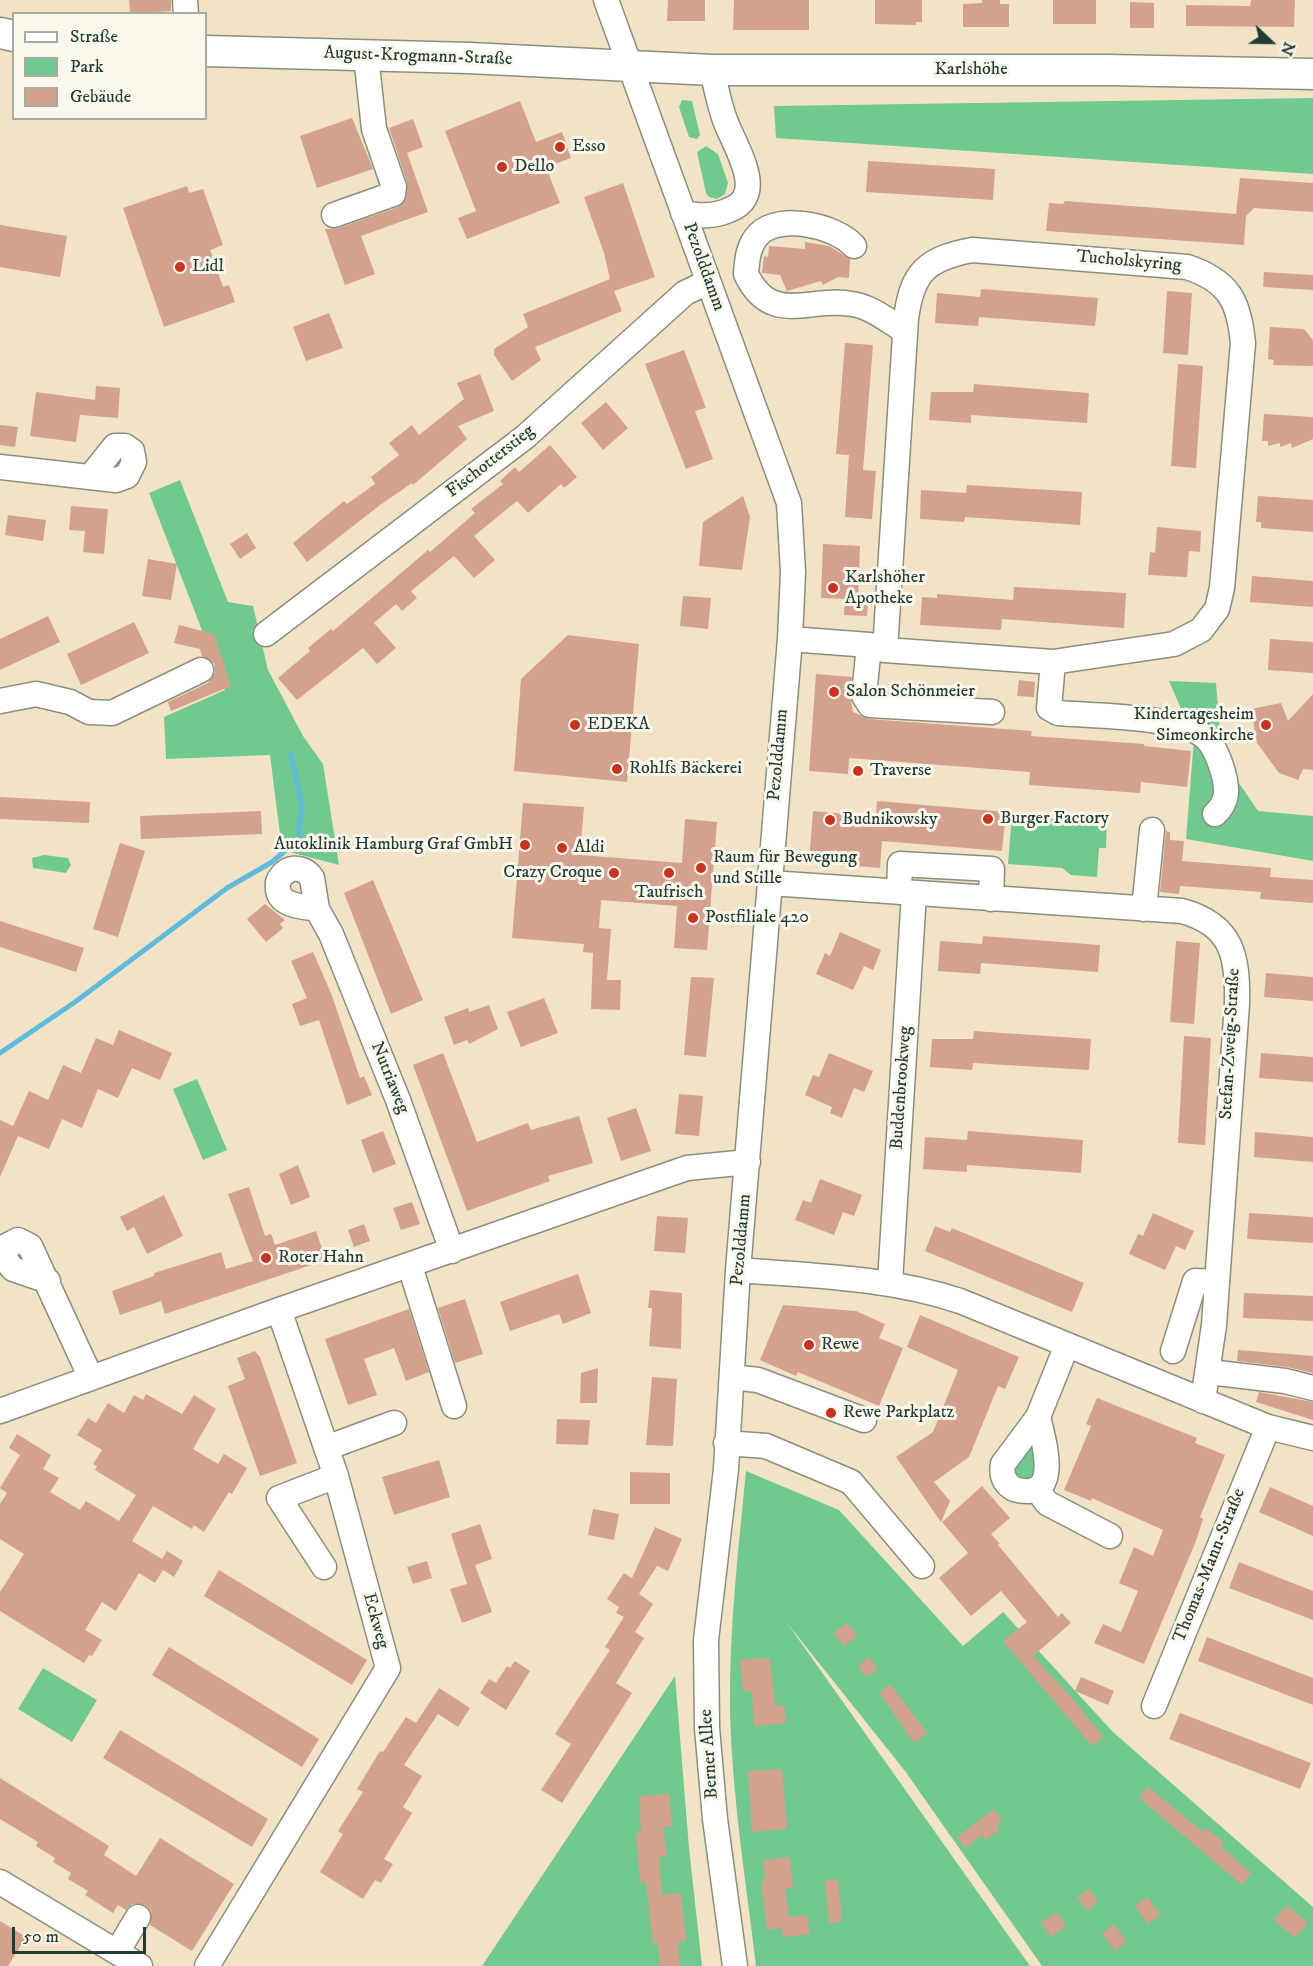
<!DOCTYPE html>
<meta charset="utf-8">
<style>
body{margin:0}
#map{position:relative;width:1313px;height:1966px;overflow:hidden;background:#f2e3c6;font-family:"IM FELL DW Pica",serif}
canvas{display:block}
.legend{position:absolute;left:12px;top:12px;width:195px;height:108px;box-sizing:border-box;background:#fbf7ec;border:2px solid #a3ada2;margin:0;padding:8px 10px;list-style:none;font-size:18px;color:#1f3d34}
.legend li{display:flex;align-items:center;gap:12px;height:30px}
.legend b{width:30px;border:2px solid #a3ada2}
.north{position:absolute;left:1241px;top:12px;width:60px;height:60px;-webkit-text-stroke:4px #fbf7ec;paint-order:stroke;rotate:112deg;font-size:16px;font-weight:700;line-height:24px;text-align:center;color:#1f3d34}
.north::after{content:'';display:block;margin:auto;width:21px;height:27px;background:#1f3d34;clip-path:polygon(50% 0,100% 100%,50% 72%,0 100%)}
.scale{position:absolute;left:12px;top:1927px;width:134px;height:27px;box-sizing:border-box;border:3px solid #1f3d34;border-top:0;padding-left:8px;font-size:18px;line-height:21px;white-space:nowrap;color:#1f3d34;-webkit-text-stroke:4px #fbf7ec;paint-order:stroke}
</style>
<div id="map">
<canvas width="1313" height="1966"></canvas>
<ul class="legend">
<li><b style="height:8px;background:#fff"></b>Straße</li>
<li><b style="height:16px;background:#70ca90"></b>Park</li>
<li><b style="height:16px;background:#d4a18f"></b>Gebäude</li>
</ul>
<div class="north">N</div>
<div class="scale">50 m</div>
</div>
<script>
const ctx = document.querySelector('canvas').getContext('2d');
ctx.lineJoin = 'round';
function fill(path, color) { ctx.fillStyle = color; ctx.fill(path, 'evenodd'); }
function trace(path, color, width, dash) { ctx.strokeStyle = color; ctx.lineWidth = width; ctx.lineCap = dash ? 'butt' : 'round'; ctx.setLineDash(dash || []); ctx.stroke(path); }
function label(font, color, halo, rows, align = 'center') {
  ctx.font = font + ' "IM FELL DW Pica",serif'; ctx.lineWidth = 6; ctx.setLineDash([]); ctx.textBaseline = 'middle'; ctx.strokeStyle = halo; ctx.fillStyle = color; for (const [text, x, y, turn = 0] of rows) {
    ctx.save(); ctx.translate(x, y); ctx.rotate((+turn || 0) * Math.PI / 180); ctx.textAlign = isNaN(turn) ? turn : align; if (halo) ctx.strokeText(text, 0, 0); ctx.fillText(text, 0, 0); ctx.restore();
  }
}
fill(new Path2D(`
 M1313,98v76l-537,-36 -2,-32z
 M682,100l10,1 8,34 -3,4 -8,-2 -10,-30z
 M706,146l12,8 10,29 -3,11 -8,5 -8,-2 -3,-4 -9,-41z
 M180,480l48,122 25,4 15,64 35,66 20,28 16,101 -57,-15 -12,-95 -104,4 -2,-42 61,-27 -76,-197z
 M1169,681l47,2 6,75 36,53 55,5v45l-127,-22 8,-100z
 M1012,815l95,7 -1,26h-7l-2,29 -26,-2 -9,-7 -54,-4z
 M44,855l24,3 3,7 -5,8 -33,-5 -1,-10z
 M197,1079l30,71 -24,10 -30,-71z
 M1029,1442l8,3 3,31 -9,8 -21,-9z
 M746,1471l93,39 124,136 40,-34 110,120 200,175v59h-271l-137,-195 -118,-148 243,343h-274c-10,-84 -24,-169 -26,-254 -1,-81 8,-160 16,-241z
 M43,1668l54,32 -25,42 -54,-33z
 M675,1676l14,172 13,118h-220z`), '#70ca90');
trace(new Path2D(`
 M0,1053l75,-51 152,-114 45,-26 26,-22 4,-36 -11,-49`), '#5ebbdc', 5);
fill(new Path2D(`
 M129,0h42v11l-41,3z
 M668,0h37v21h-38z
 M734,0h75v30h-76z
 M875,0h47v22h-6v3l-41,-1z
 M982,0h18v4h9v23h-46v-23l19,-1z
 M1053,0h43v24h-43z
 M1251,0h44l-1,27 -108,-1v-21l64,1z
 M1130,2l24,1v25h-24z
 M520,101l16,41 26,-10 9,26 -25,9 14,36 -93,36 -9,-21 18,-7 -31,-80z
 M352,118l21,51 -56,19 -17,-52z
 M413,119l10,28 -16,6 21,59 -67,24 14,38 -30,11 -20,-56 14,-1 59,-21 6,-5 3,-20 -18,-54z
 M868,161l127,8 -2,31 -127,-8z
 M1240,178l73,5v29l-59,-4 -8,8 -2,29 -198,-14 3,-28 14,1 2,-3 171,13z
 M623,183l32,94 -41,14 8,20 -87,36 6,13 -29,21 -18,-26v-6l34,-22 -5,-13 87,-35 -6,-26 -20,-56z
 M187,186l2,7 14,-4 20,56 -13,5 13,37 6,-2 6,17 -71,25 -41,-119z
 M0,225l67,11 -7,41 -60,-10z
 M805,242l24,4 21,13 -1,19 -11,-1 -15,8 -2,-4 -34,10 -7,-16 -18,-2 2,-17 4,1 1,-11 36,3z
 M1264,272l49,3v15l-50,-3z
 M981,289l117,9 -3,28 -116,-9 -1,9 -43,-3 2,-30 43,4z
 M1167,291l25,2 -4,62 -25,-2z
 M329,313l14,35 -37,13 -13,-34z
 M1270,327l34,2 9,11v26l-40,-1 1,-5 -6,-1z
 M845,343l28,2 -10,125 13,1 -4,48 -27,-2 4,-62 -13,-1z
 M684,350l22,58 -11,3 18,48 -27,10 -41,-105z
 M1178,364l25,2 -7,102 -25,-2z
 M480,374l14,37 -36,15 9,13 -54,46 -1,-2 -32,22 -73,57 -14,-19 51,-42 3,3 28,-20 -4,-7 28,-22 -10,-12 23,-18 7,10 45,-36 -7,-16z
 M974,384l115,9 -2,30 -116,-8v8l-42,-3 2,-28h42z
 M96,386l24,2 -2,30 -38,-3 -4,27 -46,-6 6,-44 59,8z
 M606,402l22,26 -25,22 -22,-27z
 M1264,414l49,3v22l-21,9 -1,-5 -11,4v-4l-12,3v-5h-6z
 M0,425l18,2 -3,20 -15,-2z
 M550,445l27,32 -13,11 -3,-4 -33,29 -11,-12 -43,35 21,24 -21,18 -20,-22 -43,35 6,7 -15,13 -6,-7 -22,19 22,25 -19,16 -14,-16 -66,52 -19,-22 32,-27 -2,-3 23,-19 2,2 95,-81 2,2 45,-39 -4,-4 32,-25 -3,-3 15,-14 4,5z
 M967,485l115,7 -2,33 -115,-8 -1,5 -44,-3 1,-29 45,3z
 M743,496l7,21 -8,53 -43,-4 4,-44z
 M1258,496l55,4v32l-52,-4v-6h-5z
 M71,506l37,3 -4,45 -21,-2 2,-21 -16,-1z
 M8,515l38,5 -3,21 -38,-6z
 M1157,527l44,4 -1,21 -11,-1 -2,26 -39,-2 2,-23 5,1z
 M247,533l9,15 -16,11 -10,-15z
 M823,544l37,2 -2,53 10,1 -1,16 -23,-1 1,-16 -24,-1z
 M148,559l29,5 -6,36 -29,-4z
 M1252,576l61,5v26l-63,-5z
 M1014,587l112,6 -2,35 -122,-9 -1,11 -81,-5 2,-28 15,1v-4l76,6z
 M683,596l28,2 -3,31 -28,-3z
 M48,616l12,26 -60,28v-31z
 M134,622l15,31 -68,32 -14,-31z
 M179,625l35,9 17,52 -60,25 -3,-9 40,-19 7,-11 -1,-9 -12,-7 -2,-7 -26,-6z
 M568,635l71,9 -12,138 -113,-11 7,-92z
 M1270,639l43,3v31l-45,-3z
 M816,674l36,3 -2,18 3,17 16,7 163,12 -1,5 113,8v2l47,5 -4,36 -46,-5 -1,11 -111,-8 1,-13 -181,-14 -1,16 -39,-3z
 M1019,680l16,2 -1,15 -17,-1z
 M1313,694v76l-10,-1 -5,11 -19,-7 -22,-30 -6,-34 30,-6 7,18z
 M0,797l90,5 -1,21 -89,-4z
 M877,801l129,11 -4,39 -120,-10 -2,27 -71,-6 4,-51 63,6z
 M523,803l61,4 -4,48 102,8 3,-44 32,3 -10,128 -33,-2 3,-42 -76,-6 -2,28 12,1 -4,51h14l-1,30 -29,-1 2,-56 -10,-1 1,-8 -72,-6z
 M261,811l1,23 -121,5 -1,-23z
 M1166,831l4,1v8l14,1 -2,20 89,7 -1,9 43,3v23l-53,-4 1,-7 -81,-6 -1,8 -19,-2z
 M120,843l25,8 -27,86 -25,-8z
 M373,880l50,120 -32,14 -47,-121z
 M265,904l20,16 -5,4 3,4 -17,14 -19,-23z
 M0,921l84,27 -8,24 -76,-25z
 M840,932l41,18 -8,20 -9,-4 -11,24 -37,-16 9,-21 5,3z
 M983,936l117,9 -2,27 -117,-9 -1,11 -42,-3 2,-30 42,3z
 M1176,941l24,2 -6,81 -24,-2z
 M313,952l18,41 29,85 4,-2 8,19 -25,10 -28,-85 -19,6 -8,-22 15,-6 -16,-37z
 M1266,973l47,4v24l-49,-4z
 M691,977l23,1 -8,79 -22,-2z
 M544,998l14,35 -37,14 -14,-35z
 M489,1005l9,24 -29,15 -2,-4 -13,5 -10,-28 24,-9 1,4z
 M119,1030l53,23 -12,27 -28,-12 -14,30 -20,-9 -16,39 -20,-9 -13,30 -31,-13 -18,41v-57l13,6 16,-35 19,9 15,-35 18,8 15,-35 17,7z
 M974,1031l117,8 -2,31 -116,-7 -1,7 -42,-3 2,-28h41z
 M1184,1036l27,2 -6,107 -27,-2z
 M443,1053l34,89 51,-19 3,7 48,-14 14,47 -45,13 2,5 -83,30 -54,-146z
 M829,1053l44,18 -9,21 -10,-4 -12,30 -12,-5 2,-6 -27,-12 8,-20 6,2z
 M1261,1053l52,4v25l-54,-4z
 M679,1094l24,2 -4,40 -24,-2z
 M636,1108l15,43 -30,10 -14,-43z
 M383,1131l13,33 -23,9 -12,-33z
 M968,1131l115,9 -2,33 -114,-8v7l-44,-3 2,-32 42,3z
 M1255,1132l58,5v25l-59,-5z
 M298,1165l12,32 -19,8 -12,-31z
 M820,1179l42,16 -8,21 -11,-4 -9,23 -39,-15 8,-20 8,3z
 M249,1187l16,49 6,-2 4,11 41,-14 10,29 -161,54 -4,-13 -41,14 -8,-24 42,-15v-3l67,-21 5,17 27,-8 -25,-67z
 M164,1195l19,41 -36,18 -13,-27 -7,4 -7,-14z
 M412,1202l8,22 -19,6 -8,-22z
 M1153,1213l41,18 -9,19 -9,-4 -11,24 -36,-16 9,-20 5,2z
 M1249,1213l64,4v26l-66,-4z
 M657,1216l31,2 -3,35 -31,-2z
 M364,1224l6,17 -16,6 -6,-17z
 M935,1226l15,6 2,-4 132,55 -12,29 -147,-61z
 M578,1274l13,39 -28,11 -4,-10 -49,17 -10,-29z
 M650,1290l32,3 -1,56 -32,-3 3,-38h-4z
 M1244,1293l69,3v25l-70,-3z
 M465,1299l18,55 -28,9 -17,-55z
 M783,1305l73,6 29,13 -6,14 24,10 -24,58 -81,-34 -2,4 -36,-16z
 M409,1309l20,63 -23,9 -12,-33 -30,11 13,36 -29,10 -23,-66z
 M920,1315l99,42 -14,32 -7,-3 -29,71 -35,25 16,19 -9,21 -45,-65 37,-25 25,-62 -51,-23z
 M1238,1350l75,6v17l-26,-6 -50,-6z
 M255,1351l5,6 37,106 -37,13 -32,-90 17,-7 -8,-21z
 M598,1368l-1,35h-17l1,-30z
 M652,1377l25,2 -4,67 -27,-1z
 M1259,1392l54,10v18l-57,-18z
 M146,1394l36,20 12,-19 22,14 -23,40 25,15 6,-10 23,14 -15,26 -3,-2 -25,40 -10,-7 -2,4 -39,-23 -21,35 30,18 5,-8 16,10 -9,16 -11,-7 -8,13 -16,-10 -23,38 -14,-9 -17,28 17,10 -10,16 -3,-1 -5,8 -84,-52v-19l24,-38 -24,-15v-35l7,-11 -7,-5 20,-33 -11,-7 8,-14 34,21 -8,14 16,9 -9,14 30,18 6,-9 33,20 17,-26 -41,-25 2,-4 -4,-2 9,-14 -25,-15 11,-17 8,5 12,-20 16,10 10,-18 9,5z
 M1097,1398l100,40 -2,5 30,12 -25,62 3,2 -7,22 -52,123 -50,-21 9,-19 18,8 17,-41 -19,-8 15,-36 19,9 10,-26 -71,-32 -1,3 -27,-11 27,-64 -5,-2z
 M557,1419l33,1 -2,25 -32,-1z
 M439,1460l11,37 -56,18 -12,-38z
 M630,1472l40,1v31h-40z
 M982,1486l28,32 -19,16 9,10 -2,1 60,72 4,-4 9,10 -38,33 39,42 31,39 -11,9 -89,-105 24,-19 -26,-31 -30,25 -32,-38 29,-25 -26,-31z
 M1270,1487l43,19v30l-54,-24z
 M593,1509l26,5 -5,26 -26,-5z
 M480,1524l12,35 -17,6 17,47 -30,11 -12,-34 17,-5 -16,-50z
 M655,1527l27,12 -14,32 -11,-5 -18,28 14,10 -18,28 9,6 -28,45 16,10 -70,110 -21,-13 30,-46 -16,-10 55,-84 -5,-3 19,-30 -8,-4 3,-6 -12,-8 17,-26 8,5z
 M427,1561l5,17 -19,6 -6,-17z
 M1239,1562l74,29v29l-84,-32z
 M219,1570l148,90 -15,25 -148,-89z
 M847,1623l10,13 -13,10 -10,-13z
 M1207,1637l106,41v27l-115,-44z
 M169,1647l150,92 -17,28 -150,-92z
 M869,1657l9,12 -12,8 -8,-11z
 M770,1658l5,48 9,-1 2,18 -32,3 -2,-34 -9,-1 -3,-31z
 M515,1661l15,10 -24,39 -26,-17 9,-14 7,4 11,-17 3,2z
 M1081,1677l33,14 -6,14 -33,-14z
 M890,1684l37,49 -13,10 -35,-51z
 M439,1688l31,20 -12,19 -20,-13 -34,51 18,11 -19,31 9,6 -28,46 9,5 -12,19 -6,-3 -12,19 -43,-27 23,-38 -5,-3 25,-39 -6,-3 23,-38 3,1 23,-35 10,6z
 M1180,1713l131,50 -11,26 -131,-50z
 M120,1730l148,89 -16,28 -149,-89z
 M782,1769l5,60 -35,3 -4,-61z
 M0,1778l109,68 -5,9 32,21 24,-38 74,46 -42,67 -42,-26 1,-14 -6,-6 -13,-1 -6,6 -8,-5 -5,8 -28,-18 3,-4 -20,-12 3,-6 -18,-11 2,-4 -19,-12 2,-4 -38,-23z
 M1148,1787l55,45 3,-4 18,15 -3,4 30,26 -9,12 -103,-87z
 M669,1794l3,32 -9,1 4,29 -8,1 3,38 19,-2 5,48 -8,1 2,24h-20l-2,-23 -5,1 -7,-62 -6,1 -4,-50 5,-1 -2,-36z
 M994,1809l8,11 -6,4 4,5 -14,11 -4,-5 -17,13 -8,-11z
 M790,1857l3,31 -8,1 4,28 18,-2 3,19 -27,3 -1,-9 -15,2 -6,-49h4l-2,-21z
 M838,1879l4,43 -13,1 -4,-43z
 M1089,1889l9,13 -11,9 -10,-14z
 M1147,1897l13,18 -12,9 -13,-18z
 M1287,1905l21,18 -13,15 -21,-18z
 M1057,1912l9,14 -15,11 -10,-15z
 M0,1921l26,16 -18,29h-8z
 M1114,1924l13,18 -12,9 -13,-18z`), '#d4a18f');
const minor = new Path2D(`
 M185,0l1,14
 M606,0l183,503 4,69 -3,67 -52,631 -12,199 -20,171 1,88 8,91 20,147
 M683,213c16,3 30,4 46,-3 40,-15 5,-64 -4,-90 -6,-16 -9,-33 -13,-50
 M334,215l59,-21 1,-7 -20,-58 -8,-73
 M854,246c-18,-20 -73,-33 -95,-12 -11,11 -12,26 -13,40 25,53 64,22 106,30 20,3 36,17 53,27
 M0,467l116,13 11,-4 7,-14 -2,-11 -7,-5h-10l-25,31
 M266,634l259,-197 160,-144 23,-11
 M790,639l79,6 16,5 168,12 121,-18 27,-14 16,-21 5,-21 21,-245c-4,-42 -14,-62 -56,-76l-215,-17c-46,9 -60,22 -66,69l-21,331
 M869,645l-5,51 6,9 122,7
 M1053,662l-4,46 9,5c34,3 128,3 149,26 8,8 13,23 16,33 5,18 5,30 -8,42
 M0,701l36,-7 34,8 19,10 23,1 89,-43
 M770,883l412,28c51,14 56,46 55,93l-23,321 -11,76
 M899,892l1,-28 92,5 -1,30
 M317,909c-18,-3 -42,-3 -39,-27 7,-16 24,-18 34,-4l5,31 14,25 67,166 54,151
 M1144,909l8,-79
 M410,1266l44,140
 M738,1270c75,6 150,7 222,31l308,126 45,11
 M48,1281l-35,-12 -9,-11 4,-13 10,-5 12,6 61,132
 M890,1282l24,-389
 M1173,1351l22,-70 21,1
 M1209,1372l76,9 28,7
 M732,1377l26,3 106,40
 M0,1411l279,-101 408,-142 61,-6
 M1038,1417c6,25 25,86 -24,72 -10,-6 -13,-14 -11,-25l35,-47 29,-72
 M726,1443l40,3 85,36 71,84
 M326,1448l68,-25
 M1037,1489l10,14 63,33
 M324,1567l-45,-69 57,-22
 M1154,1706l114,-279
 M0,1882l140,84
 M117,1952l21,-35
 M207,1966l181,-298 -52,-192 -57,-166`);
const major = new Path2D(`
 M0,33l14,3
 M206,51l263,7 243,12h396l205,4`);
trace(minor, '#88907d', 27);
trace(major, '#88907d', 33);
trace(minor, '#fff', 24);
trace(major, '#fff', 30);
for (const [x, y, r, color] of [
 [560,147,6,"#c8321e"],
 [502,167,6,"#c8321e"],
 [180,267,6,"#c8321e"],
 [833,588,6,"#c8321e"],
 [834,692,6,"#c8321e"],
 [575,725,6,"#c8321e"],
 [1266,725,6,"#c8321e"],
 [617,769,6,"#c8321e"],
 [858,771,6,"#c8321e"],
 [988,819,6,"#c8321e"],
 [830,820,6,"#c8321e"],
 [525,845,6,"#c8321e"],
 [562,848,6,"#c8321e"],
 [701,868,6,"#c8321e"],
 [614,873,6,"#c8321e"],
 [669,873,6,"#c8321e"],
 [693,918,6,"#c8321e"],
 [266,1258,6,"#c8321e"],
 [809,1345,6,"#c8321e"],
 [831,1413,6,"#c8321e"]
]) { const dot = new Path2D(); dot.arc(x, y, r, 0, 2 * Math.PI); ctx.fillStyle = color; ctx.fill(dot); trace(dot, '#fbf7ec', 2); }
label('18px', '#1f3d34', '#fbf7ec', [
 ["August-Krogmann-Straße",418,57,2],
 ["Karlshöhe",971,70],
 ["Tucholskyring",1129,262,5],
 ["Pezolddamm",703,267,70],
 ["Fischotterstieg",491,462,-38],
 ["Pezolddamm",779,755,-85],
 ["Stefan-Zweig-Straße",1231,1044,-87],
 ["Nutriaweg",389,1078,68],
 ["Buddenbrookweg",902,1088,-86],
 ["Pezolddamm",742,1240,-85],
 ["Thomas-Mann-Straße",1210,1566,-68],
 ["Eckweg",375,1621,75],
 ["Berner Allee",710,1754,-94]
]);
label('18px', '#1f3d34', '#fbf7ec', [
 ["Esso",572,147],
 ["Dello",514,167],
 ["Lidl",192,267],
 ["Karlshöher",845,578],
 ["Apotheke",845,599],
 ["Salon Schönmeier",846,692],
 ["Kindertagesheim",1254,715,"right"],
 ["Simeonkirche",1254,736,"right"],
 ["EDEKA",587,725],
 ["Rohlfs Bäckerei",629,769],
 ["Traverse",870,771],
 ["Burger Factory",1000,819],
 ["Budnikowsky",842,820],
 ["Autoklinik Hamburg Graf GmbH",513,845,"right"],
 ["Aldi",574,848],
 ["Raum für Bewegung",713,858],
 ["und Stille",713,879],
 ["Crazy Croque",602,873,"right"],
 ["Taufrisch",669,893,"center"],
 ["Postfiliale 420",705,918],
 ["Roter Hahn",278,1258],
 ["Rewe",821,1345],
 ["Rewe Parkplatz",843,1413]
], 'left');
</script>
